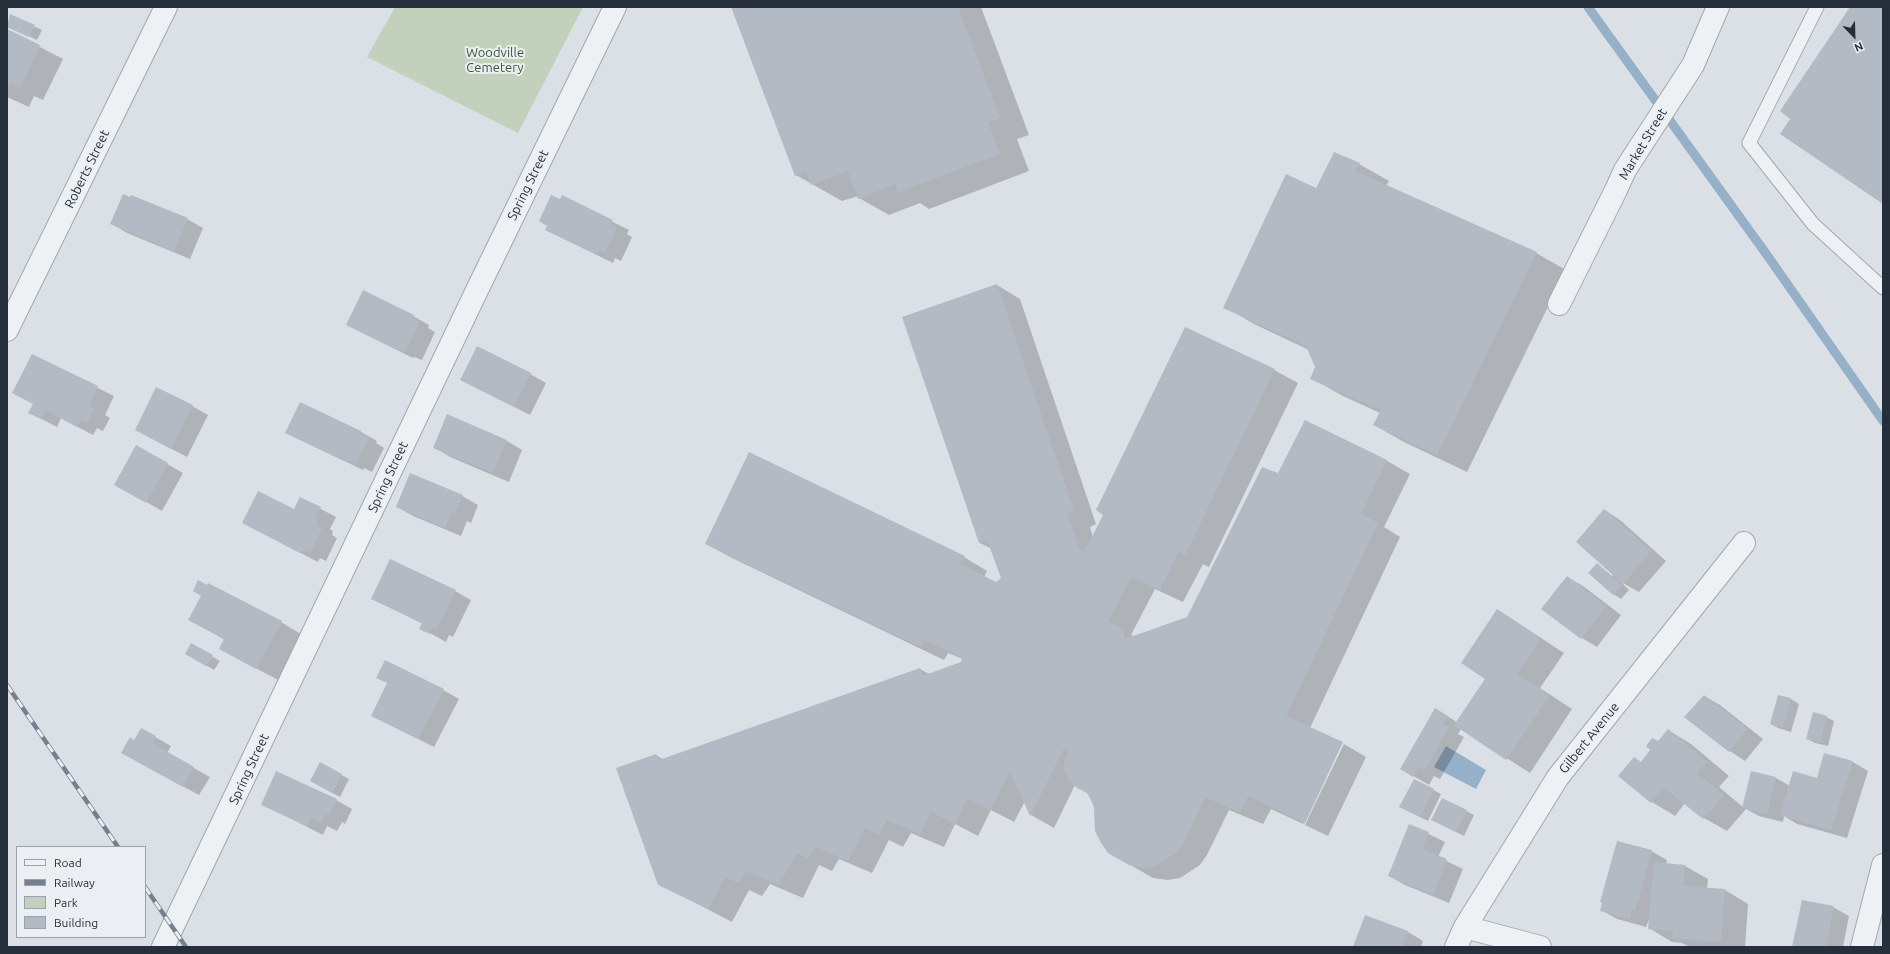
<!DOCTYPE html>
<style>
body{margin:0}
#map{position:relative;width:1890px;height:954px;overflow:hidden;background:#dbe0e6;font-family:Ubuntu,sans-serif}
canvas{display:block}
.frame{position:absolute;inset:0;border:8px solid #252f3c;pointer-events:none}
.legend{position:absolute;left:16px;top:846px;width:130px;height:92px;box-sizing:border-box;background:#ebeff4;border:1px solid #9ca2aa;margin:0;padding:5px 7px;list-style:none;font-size:12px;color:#252f3c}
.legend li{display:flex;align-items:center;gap:8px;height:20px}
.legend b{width:20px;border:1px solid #9ca2aa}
.north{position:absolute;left:1834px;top:16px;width:40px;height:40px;-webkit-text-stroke:3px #ebeff4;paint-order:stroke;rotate:157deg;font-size:11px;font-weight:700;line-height:16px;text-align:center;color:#252f3c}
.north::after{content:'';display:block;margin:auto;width:14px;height:18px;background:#252f3c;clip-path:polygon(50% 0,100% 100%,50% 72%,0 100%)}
</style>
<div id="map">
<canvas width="1890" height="954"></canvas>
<div class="frame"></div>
<ul class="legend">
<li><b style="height:5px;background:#eef1f4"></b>Road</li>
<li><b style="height:5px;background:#75808f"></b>Railway</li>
<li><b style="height:11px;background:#c2d0bc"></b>Park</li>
<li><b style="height:11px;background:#b3bac3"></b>Building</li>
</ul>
<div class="north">N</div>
</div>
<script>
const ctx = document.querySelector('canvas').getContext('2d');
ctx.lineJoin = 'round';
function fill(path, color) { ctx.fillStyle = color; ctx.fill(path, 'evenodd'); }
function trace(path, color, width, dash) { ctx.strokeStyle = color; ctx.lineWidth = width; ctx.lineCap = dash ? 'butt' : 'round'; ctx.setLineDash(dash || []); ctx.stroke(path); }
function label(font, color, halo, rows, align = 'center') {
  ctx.font = font + ' Ubuntu,sans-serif'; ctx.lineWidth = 4; ctx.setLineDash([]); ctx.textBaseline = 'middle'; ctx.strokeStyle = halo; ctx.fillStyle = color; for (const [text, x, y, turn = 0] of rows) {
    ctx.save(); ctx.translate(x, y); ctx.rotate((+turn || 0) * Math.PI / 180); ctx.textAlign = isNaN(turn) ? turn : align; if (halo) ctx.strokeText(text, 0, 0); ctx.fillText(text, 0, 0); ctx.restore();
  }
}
fill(new Path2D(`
 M395,7h188l-65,126 -151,-76z`), '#c2d0bc');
fill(new Path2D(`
 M1446,746l40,24 -10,19 -42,-22z`), '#95b0c7');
fill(new Path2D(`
 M732,7h249l48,128 -12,4 12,32 -100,38 -9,-6 -31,12 -30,-17 -1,-2 -16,5 -46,-26z
 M11,16l31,14 -5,10 -30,-14z
 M7,30l56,29 -20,41 -9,-4 -5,11 -22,-10z
 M1359,164l30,17 -3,5 150,67 30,17 -99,202 -63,-30 -30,-17 6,-12 -39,-18 -30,-17 5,-11 -7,-17 -55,-26 -29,-17 91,-118z
 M562,197l67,33 -2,4 5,3 -11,24 -6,-3 -2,5 -67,-33z
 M187,219l16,9 -13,31 -63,-26 -15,-9z
 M997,285l23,14 76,225 -6,3 3,10 181,-167 24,13 -89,184 -6,-3 -20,38 -28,-13 -24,46 3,1 54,-18 91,-143 108,-14 23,13 -26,53 16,10 -90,191 33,15h-2l-38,81 -32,-15 -8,15 -34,-14 -22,45 -7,10 -20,13 -12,2 -15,-2 -45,-26 -13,-44 -7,-15 -13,-8 -21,43 -23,-13 -6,-14 -11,21 -23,-12 -13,26 -23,-12 -11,23 -33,-14 -8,14 -14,-7 -17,33 -33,-14 -7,12 -13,-6 -16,33 -33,-14 -8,12 -13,-6 -17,32 -73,-38 -3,-129 8,5 256,-91 9,5 33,-11 1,-4 -15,-6 -4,7 -214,-103 -24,-13 258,13 23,14 -3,6 13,7 6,-5 -11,-30 -12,-6 -77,-225z
 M413,316l16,9 -1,3 7,4 -13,28 -8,-3 -1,1 -66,-33z
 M32,355l82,41 -9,19 5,3 -7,13 -6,-3 -4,7 -32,-17 -4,9 -27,-14 4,-9 -21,-11z
 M530,374l16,9 -16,32 -69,-35z
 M301,403l60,29 16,9 -1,2 8,5 -12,24 -8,-4 -1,2 -76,-37z
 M192,406l16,9 -21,42 -51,-27z
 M507,441l15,9 -13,32 -59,-25 -16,-10z
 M137,447l46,26 -21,38 -47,-27z
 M462,496l16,9 -7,18 -4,-2 -6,15 -48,-20 -16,-9z
 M300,498l36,19 -6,12 3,2 -1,4 5,3 -11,23 -6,-3 -2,4 -75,-39 51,-13z
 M1605,510l15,10 46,41 -27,31 -18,-10 8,8 -8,9 -8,-5 -16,-29 15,11 2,-2z
 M1567,577l16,9 38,29 -24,32 -15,-9 -39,-29z
 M455,591l16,9 -18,37 -4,-2 -3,7 -25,-14 2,-4 -50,-25z
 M1498,610l66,43 -24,35 32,21 -42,64 -69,-44 -3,5 6,3 -24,42 -6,-3 -5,9 -28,-16 34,-60 22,13 29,-44z
 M190,620l91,2 23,14 -24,45 -36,-19 -19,-22z
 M191,644l29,17 -6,9 -28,-16z
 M388,683l55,7 16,9 -25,48 -46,-23z
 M1704,696l16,9 43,34 -18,22 -15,-10 -45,-34z
 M1779,696l12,3 8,5 -8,28 -13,-4 -7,-4z
 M1826,717l8,4 -6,25 -13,-3 -8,-4z
 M1668,730l23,14 38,32 -10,11 24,20 33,-29 14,8 28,-7 7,-25 28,8 15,9 -21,67 -50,-14 -13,-8 -1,6 -24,-6 -13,-7 -19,22 -23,-13 -19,-15 -10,13 -23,-14 -32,-26 21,-13z
 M155,737l16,9 -4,7 43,24 -11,18 -61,-33 -4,-21z
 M1344,744l22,13 -38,79 -23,-11z
 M320,764l29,15 -9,18 -22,-12z
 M1433,790l8,4 -13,27 -20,-10z
 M336,800l16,9 -7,15 -3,-2 -5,9 -10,-5 -4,9 -61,-31z
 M1466,811l8,4 -10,21 -24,-12z
 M1410,825l35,17 -7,15 25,12 -14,34 -44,-18 -16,-9z
 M1651,851l16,9 -1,4 19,2 23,13 -1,10 18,1 23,14 -3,43h-55l-8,-4 -10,-1 -23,-14 1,-11 -4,10 -29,-8 -16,-9z
 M1833,907l16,9 -6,31h-50z
 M1408,932l15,9 -2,6h-67z`), '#0003');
trace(new Path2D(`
 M1588,7l179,248 116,166`), '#95b0c7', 9);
fill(new Path2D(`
 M731,7h227l42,111 -12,4 12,32 -102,38 -3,-8 -37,15 -10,-28 -37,14 -5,-14 -11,5z
 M1850,7h33v197l-103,-70 10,-15 -10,-8z
 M10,14l25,11 -6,12 -22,-10z
 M7,29l33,16 -20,43 -9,-5 -4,8z
 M1334,152l26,11 -5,8 182,81 -100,203 -64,-30 8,-15 -71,-31 5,-12 -9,-21 -83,-38 63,-134 30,14z
 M123,194l7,3 1,-2 57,23 -14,33 -64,-27z
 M551,195l9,4 2,-4 51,25 -2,4 6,3 -12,26 -6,-3 -2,5 -52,-25 2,-4 -8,-5z
 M997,284l77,227 -7,2 13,38h5l18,-36 -7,-5 89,-183 90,42 -90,186 -6,-4 -19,39 -29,-13 -23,45 15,7 2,10 62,-22 75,-150 16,6 27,-53 82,40 -26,54 17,9 -92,193 57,26 -38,81 -57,-27 -8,16 -35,-15 -21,45 -7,10 -20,13 -13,3 -15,-3 -21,-12 -7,-10 -6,-12 -1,-23 -2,-6 -5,-9 -10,-5 -7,-6 -5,-10 -1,-11 5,-10 -5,-3 -34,68 -20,-45 -20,39 -23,-12 -12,25 -24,-11 -11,22 -33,-14 -8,15 -14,-7 -17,33 -32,-14 -8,11 -12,-5 -17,32 -33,-14 -7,12 -14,-6 -17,32 -50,-24 -42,-117 40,-14 3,6 261,-92 2,8 39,-14 1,-5 -38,-17 -3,7 -216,-103 44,-92 216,104 -5,8 36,18 5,-4 -14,-38 -8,3 -77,-226z
 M363,290l51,25 -1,3 7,4 -15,30 -7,-4 -1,2 -51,-25z
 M477,346l54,27 -17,34 -54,-27z
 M32,354l66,32 -9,20 5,2 -7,15 -6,-3 -4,7 -32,-17 -4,9 -13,-6 5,-9 -21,-11z
 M156,387l37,18 -22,44 -36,-19z
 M300,402l61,29 -1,3 9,4 -13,26 -8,-4 -2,2 -61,-29z
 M447,414l60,26 -14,33 -60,-25z
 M136,445l32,18 -22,40 -32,-18z
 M410,473l53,22 -8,20 -4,-2 -6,15 -49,-21z
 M258,491l36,18 6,-12 21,10 -6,12 3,2 -2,4 6,3 -12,25 -6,-3 -2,4 -60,-31z
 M1604,509l47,42 -28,33 -47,-42z
 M390,559l66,31 -19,39 -4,-2 -3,7 -11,-5 3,-6 -51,-24z
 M1597,563l25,22 -9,10 -25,-22z
 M1567,576l39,30 -25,33 -40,-30z
 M198,580l9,5 1,-2 74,38 -26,48 -37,-20 5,-10 -36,-19 13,-24 -8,-5z
 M1497,609l44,29 -24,36 33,21 -44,65 -52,-35 31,-46 -24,-16z
 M191,643l22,12 -7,11 -21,-12z
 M385,660l59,29 -26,50 -47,-23 16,-33 -11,-5z
 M1704,695l43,34 -18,23 -45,-35z
 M1778,695l13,3 -8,30 -13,-4z
 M1435,708l13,8 -5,8 6,3 -25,44 -6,-4 -5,10 -13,-8z
 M1813,712l14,4 -7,26 -14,-3z
 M141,728l15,8 -4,7 42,24 -11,20 -62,-34 9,-16 4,3z
 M1668,729l39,33 -10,11 27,22 -21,24 -40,-32 -12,16 -33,-27 16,-19 7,5 9,-12 -4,-4 6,-8 6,3z
 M1824,753l29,8 -22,69 -51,-15 13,-44 24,7z
 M320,762l22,12 -10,19 -22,-12z
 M276,771l61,28 -8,17 -4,-2 -4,9 -10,-5 -4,8 -46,-21z
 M1751,771l25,6 -9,37 -25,-6z
 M1414,779l20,10 -14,28 -21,-10z
 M1442,798l25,12 -11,22 -25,-12z
 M1409,824l20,8 -7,17 25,10 -14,36 -45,-19z
 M1617,841l35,9 -17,61 -3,-1 -2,9 -30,-8 2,-8 -2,-1z
 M1654,862l31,3 -2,21 42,3 -4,53 -49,-4 1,-7 -25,-2z
 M1802,900l32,6 -8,41h-34z
 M1365,915l43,16 -6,16h-49z`), '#b3bac3');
const service = new Path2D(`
 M1817,7l-68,136 64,81 70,64`);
const minor = new Path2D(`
 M1559,304l57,-114 9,-20 68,-105 25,-58
 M7,330l159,-323
 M1465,927l75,20
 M163,947l316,-661 136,-279
 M1456,947l9,-20 93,-150 186,-234
 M1862,947l21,-82`);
trace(service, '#a1a7b0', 15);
trace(minor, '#a1a7b0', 24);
trace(service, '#eef1f4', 13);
trace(minor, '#eef1f4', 22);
const rail = new Path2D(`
 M7,685l111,162
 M145,887l41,60`);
trace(rail, '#75808f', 4.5);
trace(rail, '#ebeff4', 3, [9]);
label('13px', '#3c5833', '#ebeff4', [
 ["Woodville",495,53],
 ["Cemetery",495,68]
]);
label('13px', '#252f3c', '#ebeff4', [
 ["Market Street",1643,144,-59],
 ["Roberts Street",87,169,-64],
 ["Spring Street",528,185,-64],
 ["Spring Street",388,477,-65],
 ["Gilbert Avenue",1589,738,-51],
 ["Spring Street",249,769,-65]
]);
</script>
